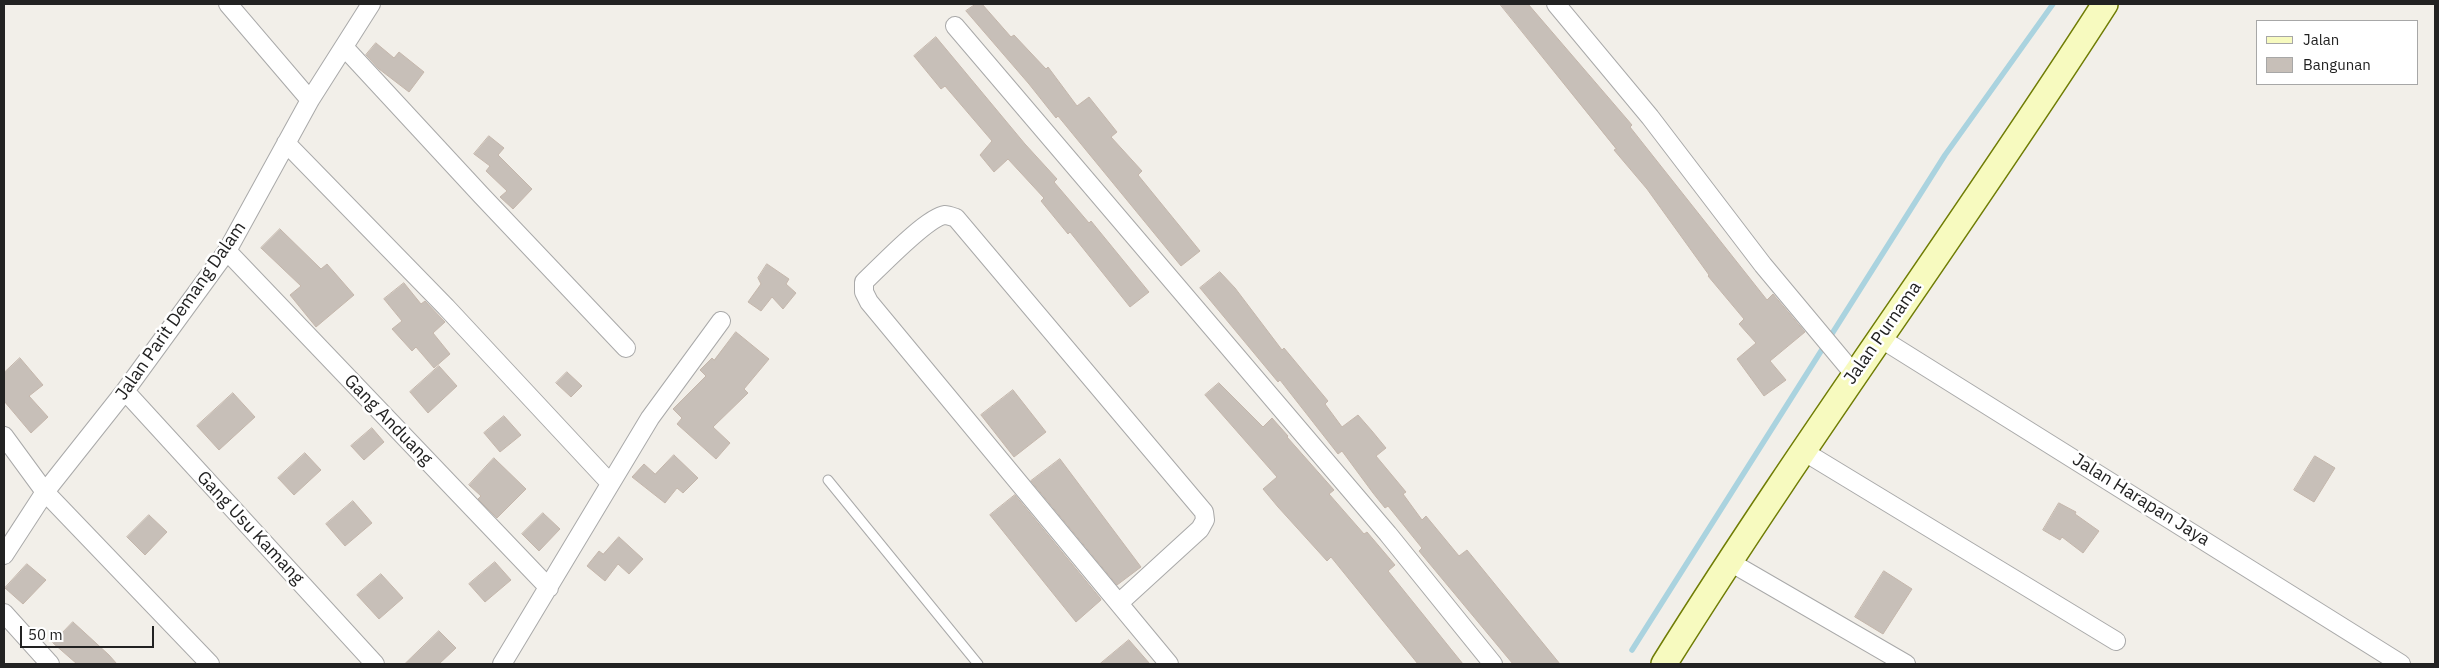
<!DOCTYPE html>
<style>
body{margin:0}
#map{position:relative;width:2439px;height:668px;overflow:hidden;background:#f2efe9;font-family:"IBM Plex Sans",sans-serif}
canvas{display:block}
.frame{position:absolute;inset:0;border:5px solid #222;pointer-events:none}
.legend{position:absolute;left:2256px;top:20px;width:162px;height:65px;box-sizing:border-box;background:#fff;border:1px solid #a7a7a7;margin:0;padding:6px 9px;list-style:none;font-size:15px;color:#222}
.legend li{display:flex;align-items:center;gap:10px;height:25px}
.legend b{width:25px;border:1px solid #a7a7a7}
.scale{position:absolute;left:20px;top:626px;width:134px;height:22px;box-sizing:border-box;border:2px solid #222;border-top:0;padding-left:6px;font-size:15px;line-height:18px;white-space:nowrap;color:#222;-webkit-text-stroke:4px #fff;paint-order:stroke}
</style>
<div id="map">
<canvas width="2439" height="668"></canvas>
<div class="frame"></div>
<ul class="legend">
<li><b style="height:6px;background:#f7fabf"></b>Jalan</li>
<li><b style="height:14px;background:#c7bfb8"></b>Bangunan</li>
</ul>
<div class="scale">50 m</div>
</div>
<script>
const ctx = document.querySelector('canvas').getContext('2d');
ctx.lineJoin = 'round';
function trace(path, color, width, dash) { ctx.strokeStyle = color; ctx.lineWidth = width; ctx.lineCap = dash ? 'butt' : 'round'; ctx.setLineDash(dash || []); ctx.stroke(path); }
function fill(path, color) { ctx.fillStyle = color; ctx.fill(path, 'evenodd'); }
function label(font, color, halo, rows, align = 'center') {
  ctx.font = font + ' "IBM Plex Sans",sans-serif'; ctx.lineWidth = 5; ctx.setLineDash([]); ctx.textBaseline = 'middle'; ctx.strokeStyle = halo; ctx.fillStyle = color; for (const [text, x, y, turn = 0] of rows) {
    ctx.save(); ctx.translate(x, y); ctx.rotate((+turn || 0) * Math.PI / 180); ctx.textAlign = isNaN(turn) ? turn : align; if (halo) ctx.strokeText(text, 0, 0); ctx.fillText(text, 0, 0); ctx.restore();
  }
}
trace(new Path2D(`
 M1632,650l313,-495 108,-151`), '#aad3df', 5.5);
const building = new Path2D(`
 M976,4h6l29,33 3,-2 32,34 2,-2 29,39 12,-9 28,35 -6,5 31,34 -4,4 62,76 -19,15 -123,-150 -2,2 -27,-34 -63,-73z
 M1500,4h28l104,121 -2,2 137,173 6,-6 32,38 -35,29 16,19 -22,16 -27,-37 19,-16 -17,-19 5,-5 -36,-43 1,-1 -62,-86 -33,-39 2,-1z
 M936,37l89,107 32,35 -3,3 35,41 2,-2 58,71 -19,15 -60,-75 -2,2 -27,-33 3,-3 -36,-39 -14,13 -14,-17 12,-14 -47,-55 -4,3 -27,-33z
 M376,43l18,15 5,-6 25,20 -15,20 -30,-23 -13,-14z
 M489,136l15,12 -6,7 34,34 -19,20 -13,-12 7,-6 -21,-20 4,-5 -16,-12z
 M280,229l41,40 6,-5 27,31 -38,32 -26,-32 11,-9 -40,-38z
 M767,264l22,15 -3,5 10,9 -13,16 -11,-12 -11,14 -13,-9 13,-18 -3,-6z
 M1220,272l15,16 47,62 2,-2 44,53 -3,3 17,23 16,-12 14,16 14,17 -10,8 30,36 -3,2 19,26 4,-4 33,40 8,-6 93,114h-47l-94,-113 3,-3 -34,-42 -3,2 -12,-15 -31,-42 -4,3 -58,-74 -2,2 -78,-94z
 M404,283l17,21 4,-3 20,21 -12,11 17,21 -16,14 -18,-21 -4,4 -20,-22 10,-8 -18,-22z
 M736,332l33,27 -25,30 4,4 -35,34 17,16 -14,16 -39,-35 5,-6 -9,-9 33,-33 -6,-6 12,-12 2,2z
 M20,358l23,27 -14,11 19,21 -17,16 -27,-32v-28z
 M439,366l18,20 -29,27 -18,-21z
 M567,372l15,14 -11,11 -15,-14z
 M1219,383l44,44 9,-9 16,18 -1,1 47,53 -5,4 35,40 3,-2 28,33 -7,6 75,93h-45l-87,-107 -4,4 -49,-54 -15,-18 14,-12 -72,-82z
 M1013,390l33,42 -32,25 -33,-42z
 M233,393l22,24 -36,33 -22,-24z
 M504,416l17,19 -21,17 -16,-19z
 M372,428l12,14 -20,18 -13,-14z
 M305,453l16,17 -27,25 -16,-17z
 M674,455l24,23 -15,15 -6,-5 -12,15 -33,-26 12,-13 11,10z
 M2315,456l20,12 -21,34 -20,-12z
 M494,458l32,31 -29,29 -19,-19 3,-3 -12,-11z
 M1060,459l81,108 -24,18 -86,-104z
 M1015,495l85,103 1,2 -25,22 -86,-107z
 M353,501l19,22 -27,23 -19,-22z
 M2059,503l17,9 -1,2 24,17 -16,22 -21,-16 -2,3 -17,-10z
 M543,513l17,16 -21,22 -17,-17z
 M149,515l18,17 -22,23 -18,-18z
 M619,537l24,22 -14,15 -11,-10 -13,17 -18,-15 12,-15 4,3z
 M495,562l16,18 -26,22 -16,-18z
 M27,564l19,16 -23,24 -18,-16z
 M1884,571l28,18 -29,45 -28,-17z
 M381,574l22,24 -24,21 -22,-24z
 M73,622l36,33 8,9h-40l-24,-21z
 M439,631l17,17 -17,16h-34z
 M1129,640l21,24h-50z`);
fill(building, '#c7bfb8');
trace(building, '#c4b6ab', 1);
const lane = new Path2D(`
 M828,480l150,184`);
const street = new Path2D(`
 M228,4l82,96
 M1556,4l94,113 113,148 91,109
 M955,26l433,508 105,130
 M344,47l137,148 145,153
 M286,143l160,164 164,176
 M227,251l322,337
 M1880,338l521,326
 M125,391l250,273
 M4,436l41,56 165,172
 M1803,451l313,190
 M4,555l41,-63 80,-101 102,-140 83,-151 61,-96
 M1730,562l176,102
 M1119,603l81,-74 5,-9 -1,-8 -248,-294c-3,-1 -8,-3 -11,-3 -18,2 -66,53 -81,67v10l5,10 300,362
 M4,613l46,51
 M502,664l148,-246 71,-97`);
const secondary = new Path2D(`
 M1664,664c140,-224 298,-437 441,-660`);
trace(lane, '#a9a9a9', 11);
trace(street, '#a9a9a9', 20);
trace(secondary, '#707d05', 28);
trace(lane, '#fff', 9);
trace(street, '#fff', 18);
trace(secondary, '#f7fabf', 25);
label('18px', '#222', '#fff', [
 ["Jalan Parit Demang Dalam",181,311,-55],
 ["Jalan Purnama",1883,333,-55],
 ["Gang Anduang",388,420,46],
 ["Jalan Harapan Jaya",2141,500,32],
 ["Gang Usu Kamang",250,528,47]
]);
</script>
